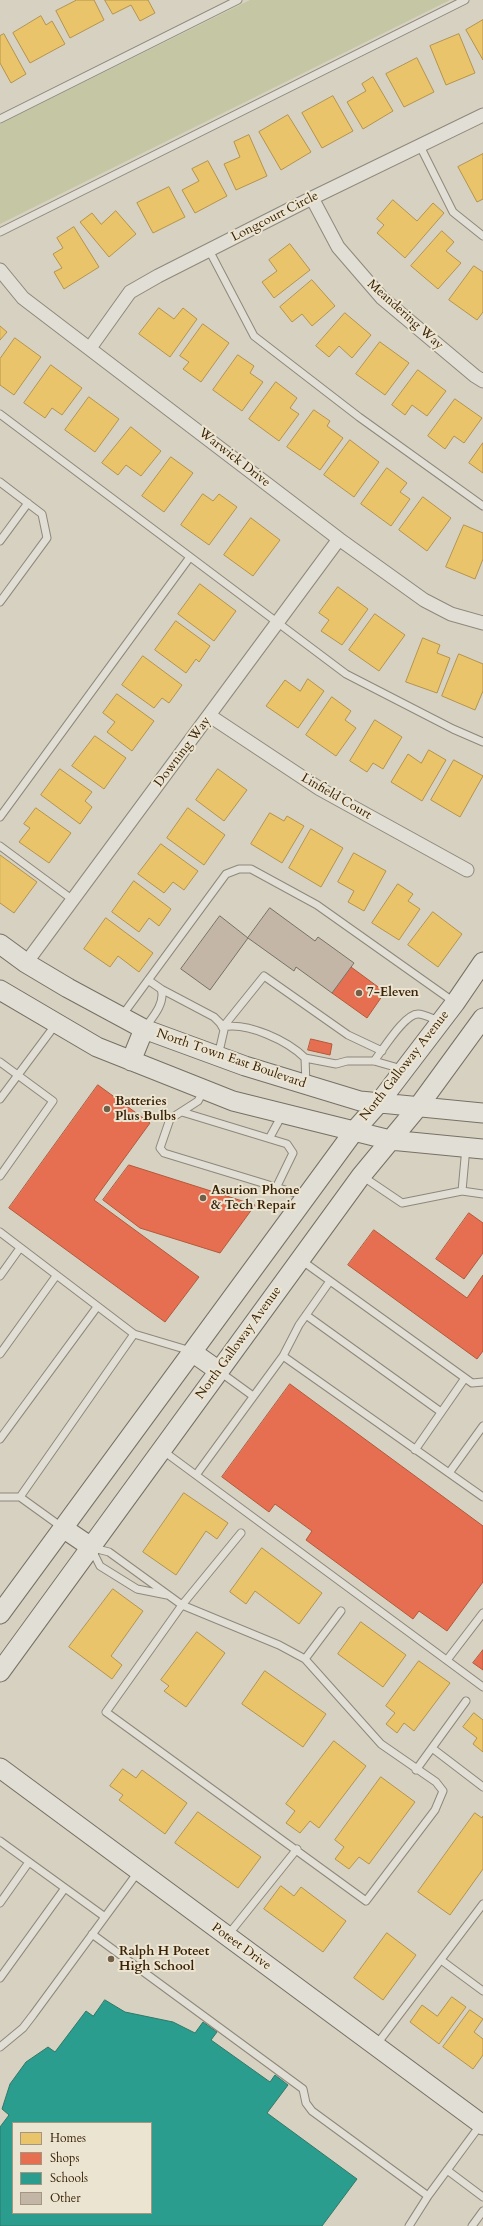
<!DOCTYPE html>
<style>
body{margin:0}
#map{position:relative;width:483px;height:2226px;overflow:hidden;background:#d7d1c1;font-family:Cardo,serif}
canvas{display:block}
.legend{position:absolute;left:12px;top:2122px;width:140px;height:92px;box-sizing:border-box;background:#ebe4d1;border:1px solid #a49680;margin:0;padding:5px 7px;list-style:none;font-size:12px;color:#3a2206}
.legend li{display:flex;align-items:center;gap:8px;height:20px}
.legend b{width:20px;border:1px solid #a49680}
</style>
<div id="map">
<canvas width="483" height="2226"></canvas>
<ul class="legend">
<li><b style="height:11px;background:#e9c46a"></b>Homes</li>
<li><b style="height:11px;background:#e76f51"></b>Shops</li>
<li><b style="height:11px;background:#2a9d8f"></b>Schools</li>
<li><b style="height:11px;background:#c3b6a7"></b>Other</li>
</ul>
</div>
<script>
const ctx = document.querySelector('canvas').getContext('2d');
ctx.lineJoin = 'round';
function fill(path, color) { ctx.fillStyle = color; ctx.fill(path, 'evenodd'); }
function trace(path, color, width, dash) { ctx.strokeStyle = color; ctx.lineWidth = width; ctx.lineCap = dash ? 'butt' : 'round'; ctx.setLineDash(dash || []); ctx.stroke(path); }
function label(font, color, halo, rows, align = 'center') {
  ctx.font = font + ' Cardo,serif'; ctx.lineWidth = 4; ctx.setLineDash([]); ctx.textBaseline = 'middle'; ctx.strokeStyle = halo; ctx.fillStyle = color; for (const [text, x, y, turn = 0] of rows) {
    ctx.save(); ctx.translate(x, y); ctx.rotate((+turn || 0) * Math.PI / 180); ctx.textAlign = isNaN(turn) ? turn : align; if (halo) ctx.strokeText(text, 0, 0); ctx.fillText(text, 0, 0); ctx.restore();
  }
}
fill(new Path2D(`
 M250,0h200l-450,224v-100z`), '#c4c6a4');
const homes = new Path2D(`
 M77,0h17l10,20 -34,18 -14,-27z
 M105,0h43l7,13 -15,8 -9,-16 -18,9z
 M41,16l5,9 6,-4 13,23 -35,19 -17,-30z
 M483,20v40l-17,-30z
 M4,34l22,40 -15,9 -11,-20v-27z
 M459,34l16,39 -29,12 -16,-39z
 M417,58l17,34 -30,15 -18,-33z
 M373,77l20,34 -30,18 -16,-27 19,-11 -4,-7z
 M333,96l20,35 -31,17 -20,-35z
 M288,115l23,37 -30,18 -22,-38z
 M249,135l18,41 -31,14 -12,-26 16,-7 -6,-15z
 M483,154v45l-6,3 -19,-35z
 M208,161l19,35 -32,17 -13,-23 17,-9 -7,-12z
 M169,187l16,30 -32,16 -16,-30z
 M393,200l24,21 16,-18 11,10 -39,45 -28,-25 7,-8 -7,-6z
 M116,211l20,23 -27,23 -29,-35 12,-9 9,11z
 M74,227l25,40 -35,22 -10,-17 8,-4 -9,-14 10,-6 -6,-10z
 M442,231l12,11 -8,9 15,12 -23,26 -27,-23z
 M290,244l20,26 -36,28 -12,-16 15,-11 -8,-11z
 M474,266l9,6v40l-6,8 -28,-20z
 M312,280l23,26 -23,20 -10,-12 -10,8 -12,-15z
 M159,308l15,11 9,-11 14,11 -27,38 -31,-23z
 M345,313l26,22 -19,23 -13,-12 -10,11 -13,-11z
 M203,324l26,19 -28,39 -18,-13 6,-7 -9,-6z
 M0,326l7,6 -7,8z
 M15,338l26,19 -27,38 -14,-10v-26z
 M380,342l29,21 -24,32 -29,-21z
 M238,355l16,11 -4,7 13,9 -21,29 -29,-21z
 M51,365l31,23 -20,27 -10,-7 -7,10 -21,-15z
 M418,370l28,21 -19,25 -15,-11 -7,10 -13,-10z
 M276,382l21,16 -7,10 9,6 -20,27 -30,-22z
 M89,397l30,22 -24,33 -30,-22z
 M455,399l27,19 -18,25 -10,-7 -9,13 -17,-13z
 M314,410l16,11 -3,5 16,12 -23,32 -33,-23z
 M131,427l30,24 -20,25 -15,-11 -8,10 -16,-12z
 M350,440l29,22 -25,35 -30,-22z
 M483,443v30l-14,-10z
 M171,457l22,16 -29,39 -22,-16z
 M387,468l20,15 -7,9 10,7 -19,27 -30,-22z
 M203,494l10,7 6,-7 18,13 -28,38 -28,-20z
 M423,497l28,21 -24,33 -28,-21z
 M251,518l29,22 -27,36 -29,-21z
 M464,525l19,8v26l-8,20 -29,-12z
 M200,584l36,27 -22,30 -36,-27z
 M338,587l30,22 -26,36 -21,-14 8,-11 -10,-7z
 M375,614l30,21 -26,36 -30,-21z
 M176,621l34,25 -11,16 -3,-3 -10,14 -31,-23z
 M423,638l17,7 -3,8 13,5 -13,35 -31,-11z
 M459,654l24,10v27l-8,19 -33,-14z
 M143,656l39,29 -13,18 -7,-5 -8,10 -32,-23z
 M308,679l16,12 -26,37 -32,-22 19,-26 15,11z
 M117,694l37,27 -22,30 -25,-19 8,-10 -12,-9z
 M332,697l19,14 -6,9 11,8 -20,28 -30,-21z
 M375,720l27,17 -19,32 -10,-6 -6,9 -17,-11z
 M95,736l31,22 -22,31 -32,-23z
 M429,750l17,10 -24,41 -31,-19 17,-28 13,9z
 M454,760l29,16 -23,41 -29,-17z
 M60,769l32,23 -7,9 7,6 -12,17 -39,-29z
 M218,769l29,21 -23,31 -28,-21z
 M36,808l35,25 -22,30 -30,-21 11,-14 -6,-4z
 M188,808l37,27 -21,30 -37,-27z
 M270,813l14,8 3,-5 17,10 -22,37 -31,-19z
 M311,829l32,19 -22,39 -32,-19z
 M161,844l37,27 -14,19 -11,-8 -9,11 -26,-19z
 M354,853l32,18 -22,40 -16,-9 6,-11 -16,-9z
 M0,855l37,27 -23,31 -14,-10z
 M134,881l37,28 -12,17 -10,-8 -10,14 -27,-20z
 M398,884l15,10 -5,7 12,8 -21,31 -27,-17z
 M433,912l29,22 -24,33 -30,-22z
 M106,918l47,35 -14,19 -21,-16 -8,11 -26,-18z
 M184,1493l44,30 -11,16 -11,-8 -30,44 -33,-23z
 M262,1548l60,45 -23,31 -44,-33 -9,13 -16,-12z
 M113,1589l30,22 -32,45 11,9 -10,14 -43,-32z
 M361,1622l45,33 -23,32 -45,-33z
 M197,1632l28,21 -39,54 -22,-16 5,-5 -8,-6z
 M419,1661l31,22 -36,48 -10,-8 -7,10 -11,-9 9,-11 -9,-7z
 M265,1671l61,43 -23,33 -61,-43z
 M474,1713l9,7v32l-10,-8 4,-6 -14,-11z
 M334,1741l32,25 -47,62 -9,-7 -10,12 -14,-10 9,-12 -9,-7z
 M123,1769l13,9 6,-8 45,33 -22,31 -46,-34 4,-5 -13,-9z
 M381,1777l34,25 -46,62 -10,-7 -10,12 -14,-10 9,-12 -9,-7z
 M198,1812l63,45 -23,31 -63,-45z
 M475,1813l7,5 1,-2v53l-33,46 -32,-23z
 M281,1886l13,10 7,-9 45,34 -23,31 -59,-43z
 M387,1933l29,22 -33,45 -29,-22z
 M452,1997l14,10 -27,37 -29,-22 12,-17 15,11z
 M470,2010l13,9 -9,13 9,7v16l-10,14 -30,-22z`);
fill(homes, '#e9c46a');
trace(homes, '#b4934c', 1);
const shops = new Path2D(`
 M351,967l34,25 -18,26 -35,-25z
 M311,1039l21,5 -2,11 -22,-5z
 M98,1085l52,38 -56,77 105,77 -34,45 -156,-114z
 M129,1165l126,40 -35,48 -80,-25 -37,-28z
 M469,1213l14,10v30l-19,26 -28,-20z
 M374,1230l93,68 16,-23v76l-6,8 -129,-94z
 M290,1384l193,142v56l-36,49 -28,-20 -6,8 -107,-79 6,-9 -37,-27 -6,8 -47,-35z
 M483,1650v20l-10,-7z`);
fill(shops, '#e76f51');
trace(shops, '#b3583a', 1);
const schools = new Path2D(`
 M105,2000l20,12 48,10 22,11 8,-11 14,10 -6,8 59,42 5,-7 13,10 -21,28 90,66 -35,47h-322v-99l9,-12 -7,-6 8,-25 16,-22 22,-15 7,5 31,-41 7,5zM13,2123h138v90h-138z`);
fill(schools, '#2a9d8f');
trace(schools, '#2f7866', 1);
const building = new Path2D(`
 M270,908l45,33 3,-4 36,26 -22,30 -36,-26 -2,4 -46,-33z
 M220,916l28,22 -38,52 -29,-21z`);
fill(building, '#c3b6a7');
trace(building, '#777064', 1);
const lane = new Path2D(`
 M0,119l238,-119
 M420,146l33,66 30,24
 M0,232l465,-232
 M209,250l45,86 105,81 124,89
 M0,414l346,260 107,55 30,13
 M0,482l42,32 5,24 -47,64
 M0,541l28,-38
 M0,817l190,-260
 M0,846l73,54
 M161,989l53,28 6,6 4,7 -6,26
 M121,1017l105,-143 13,-5h12l66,36 137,97
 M223,1027l41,-51 84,59 34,16
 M223,1027c25,-5 65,14 82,31l1,26
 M144,1029c8,-11 22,-26 17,-40l-13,-9
 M305,1058l31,6 11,-3h27l28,8
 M374,1061c9,-11 30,-47 44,-47 6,0 15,5 21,7
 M0,1062l53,39 -53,75
 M204,1090l-6,11 -28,18 -10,29 4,5 141,43
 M0,1099l56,-75
 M182,1112l105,32 6,9 -17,35
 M270,1137l12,-22
 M362,1176l40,27 60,-12 21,3
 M462,1191l4,-44
 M0,1232l134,102 57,17
 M301,1260l171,123 11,-1
 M0,1276l20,-28
 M306,1315l135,97
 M0,1354l56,-78
 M283,1356l200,141
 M220,1372l33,24
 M0,1439l97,-132
 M162,1450l321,237
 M415,1450l50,-72
 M449,1473l34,-47
 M196,1475l87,-119 16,-31 31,-44
 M0,1497h20l43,31
 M20,1497l114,-163
 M91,1548l9,18 8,5 29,18 30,6
 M93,1548l16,4 73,53 97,40 26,14 76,85 55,38 7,9 -8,19 -69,91 -260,-189 76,-107 59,-72
 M305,1659l36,-48
 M447,1660l36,-47
 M432,1748l51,39
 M416,1770l50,-69
 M0,1841l105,76
 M0,1903l29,-41
 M92,1934l211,155 3,14 6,8 116,85 53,-72
 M228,1935l69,-86
 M441,1960l42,31
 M0,1978l65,-90
 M377,2044l106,-140
 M0,2047l23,-19 10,-13 105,-143
 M447,2170l36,27
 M409,2226l19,-30
 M472,2226l11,-15`);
const street = new Path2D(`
 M312,198l26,49 44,51 93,78 8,5
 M0,270l23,28 316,241 85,61 27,14 32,9
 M90,348l40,-56 28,-16 154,-78 171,-83
 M210,716l110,73 147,81
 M26,963l313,-424`);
const secondary = new Path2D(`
 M0,944l26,19 42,25 76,41 101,37 115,35 123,12
 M0,990l97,57 136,54 157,39 93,9
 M131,1061l13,-32
 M192,1352l27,19
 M63,1528l28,19
 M0,1614l355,-484 23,-26 77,-101 28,-41
 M0,1672l361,-496 57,-69 65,-89
 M0,1768l483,357`);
trace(lane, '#8f887b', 9);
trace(street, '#8f887b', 15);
trace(secondary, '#777064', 21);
trace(lane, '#e1ded5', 7);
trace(street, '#e1ded5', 13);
trace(secondary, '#e1ded5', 19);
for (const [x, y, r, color] of [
 [359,993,4,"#715f47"],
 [107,1109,4,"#715f47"],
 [203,1198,4,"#715f47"],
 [111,1959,4,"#715f47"]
]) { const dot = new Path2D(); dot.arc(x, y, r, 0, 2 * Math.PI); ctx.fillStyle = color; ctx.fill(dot); trace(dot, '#ebe4d1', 1.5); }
label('13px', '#3a2206', '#ebe4d1', [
 ["Longcourt Circle",275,217,-27],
 ["Meandering Way",405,315,42],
 ["Warwick Drive",234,458,38],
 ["Downing Way",183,752,-53],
 ["Linfield Court",336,797,30],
 ["North Town East Boulevard",231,1059,19],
 ["North Galloway Avenue",405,1066,-52],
 ["North Galloway Avenue",239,1343,-54],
 ["Poteet Drive",241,1947,36]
]);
label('bold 13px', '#3a2206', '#ebe4d1', [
 ["7-Eleven",367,993],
 ["Batteries",115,1102],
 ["Plus Bulbs",115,1117],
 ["Asurion Phone",211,1191],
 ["& Tech Repair",211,1206],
 ["Ralph H Poteet",119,1952],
 ["High School",119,1967]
], 'left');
</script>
